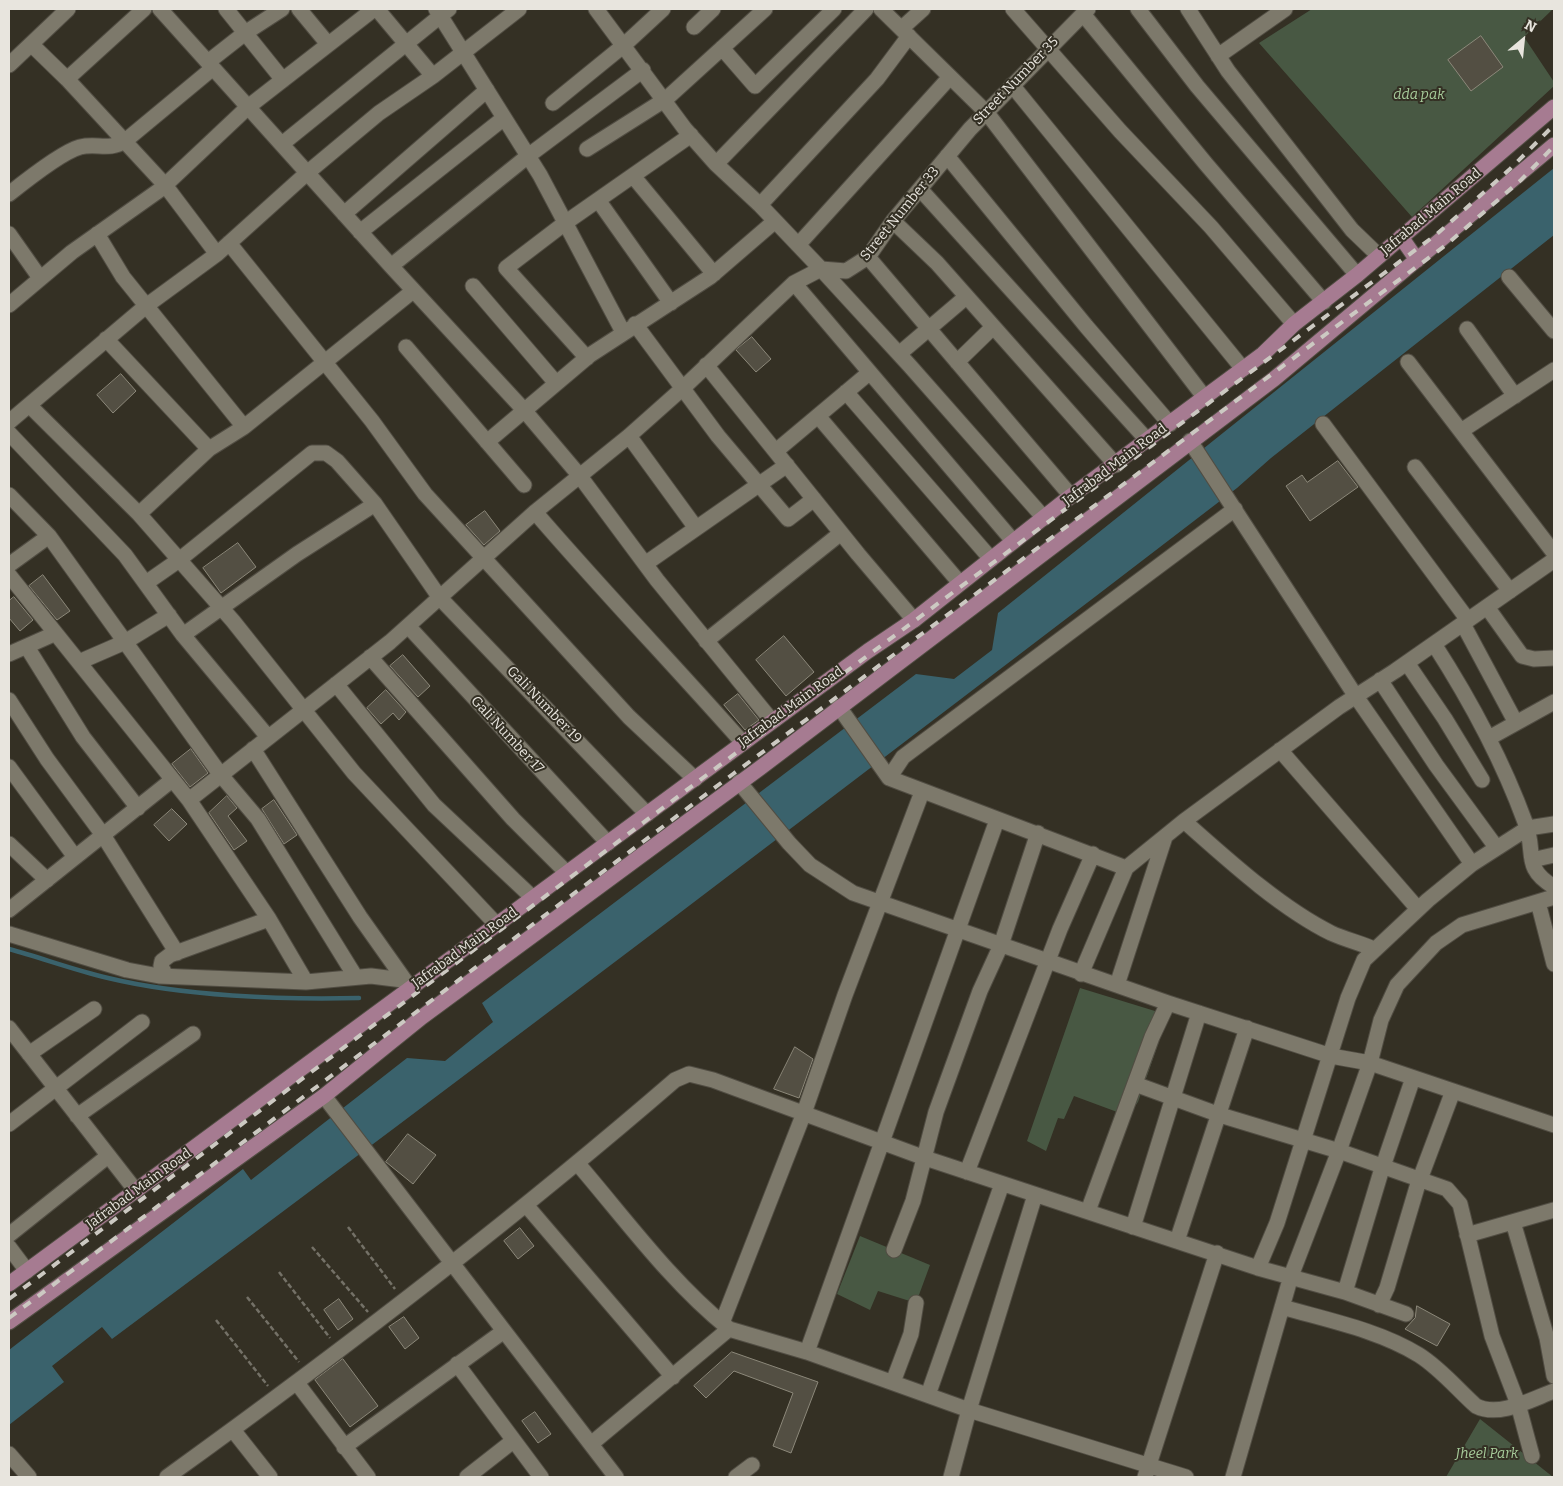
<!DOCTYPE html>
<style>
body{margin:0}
#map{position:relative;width:1563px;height:1486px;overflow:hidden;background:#343024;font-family:Bitter,serif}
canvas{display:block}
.frame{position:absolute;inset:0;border:10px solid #e8e5de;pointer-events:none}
.north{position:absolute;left:1498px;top:15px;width:50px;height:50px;-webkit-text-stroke:4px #343024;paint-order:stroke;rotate:28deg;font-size:14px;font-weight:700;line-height:20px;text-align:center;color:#e8e5de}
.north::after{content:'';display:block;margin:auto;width:18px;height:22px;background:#e8e5de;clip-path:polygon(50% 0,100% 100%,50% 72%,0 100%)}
</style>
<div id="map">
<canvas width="1563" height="1486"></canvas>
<div class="frame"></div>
<div class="north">N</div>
</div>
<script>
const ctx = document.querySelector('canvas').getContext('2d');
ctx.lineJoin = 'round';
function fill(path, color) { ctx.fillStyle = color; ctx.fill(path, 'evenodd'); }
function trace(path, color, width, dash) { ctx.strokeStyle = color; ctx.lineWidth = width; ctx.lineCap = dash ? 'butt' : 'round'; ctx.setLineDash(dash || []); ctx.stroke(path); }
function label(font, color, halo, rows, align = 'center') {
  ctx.font = font + ' Bitter,serif'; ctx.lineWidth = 4; ctx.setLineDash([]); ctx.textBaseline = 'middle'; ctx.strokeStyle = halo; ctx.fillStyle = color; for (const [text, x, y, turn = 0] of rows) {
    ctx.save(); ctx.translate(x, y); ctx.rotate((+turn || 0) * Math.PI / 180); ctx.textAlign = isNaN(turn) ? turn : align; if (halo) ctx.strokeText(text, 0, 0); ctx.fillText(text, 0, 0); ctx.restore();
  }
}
fill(new Path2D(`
 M1312,9h241l-29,28 30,45v4l-142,131 -153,-174z
 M1080,988l88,27 -30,87 -10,14 -54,-20 -10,23 -6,-1 -12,33 -19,-10z
 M860,1236l70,29 -14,38 -38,-12 -8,19 -33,-16z
 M1480,1419l73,58h-107z`), '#485843');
fill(new Path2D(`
 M1554,168v67l-283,223 -34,30c-373,286 -747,570 -1125,851l-10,-12 -50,39 12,16 -55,43v-75l234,-181 8,11 156,-122 38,3 48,-39 -11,-19 434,-329 38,5 38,-29 6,-37z`), '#3a626c');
trace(new Path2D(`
 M9,949c33,9 65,21 99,29 75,18 173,22 251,20`), '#3a626c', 4.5);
const building = new Path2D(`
 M1481,36l22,31 -32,24 -23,-31z
 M752,337l19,22 -15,13 -20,-22z
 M121,374l15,17 -23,22 -16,-18z
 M1338,461l20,26 -48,34 -24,-35 16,-11 5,7z
 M485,511l15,20 -16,14 -18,-20z
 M238,543l18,24 -35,26 -18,-25z
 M43,575l27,36 -13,9 -28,-34z
 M14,597l19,23 -13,11 -11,-13v-17z
 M784,636l30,36 -28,24 -30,-36z
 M403,655l27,31 -12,11 -28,-31z
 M386,690l20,22 -7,8 -6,-7 -12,11 -14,-16z
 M738,694l21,26 -14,10 -21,-25z
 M191,749l17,24 -18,14 -18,-23z
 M227,796l10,12 -9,8 19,25 -13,9 -25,-37z
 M274,800l23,35 -13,9 -22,-35z
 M172,809l15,15 -18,17 -15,-16z
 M795,1047l18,12 -14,39 -25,-9z
 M408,1134l28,21 -23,29 -27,-22z
 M520,1228l14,18 -16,13 -14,-18z
 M339,1299l14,20 -15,11 -14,-20z
 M1417,1306l33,18 -13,22 -32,-17 10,-11z
 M404,1317l15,21 -14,11 -16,-22z
 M732,1352l86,30 -27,71 -18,-7 20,-53 -59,-22 -28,27 -12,-12z
 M343,1359l35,47 -28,21 -35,-47z
 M535,1412l16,22 -13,9 -16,-22z`);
fill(building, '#534f43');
trace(building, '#8c887a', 1);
const minor = new Path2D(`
 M144,9l-77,70 98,106 52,69
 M160,9l231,257 133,144 55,65 78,105 115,141
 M226,9l57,71
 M299,9l29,35
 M377,9l56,67
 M436,9l104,166 83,157
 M596,9l89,120 31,35 44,41 61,64 89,97 134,152
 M881,9l106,104 218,285
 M1013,9l107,122 91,96 83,97
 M1138,9l59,77 160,189
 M1188,9l40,62 124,159 27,26
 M1083,14l123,150 118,138
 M694,27l19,-18
 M902,28l21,-19
 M31,44l36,35
 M722,48l33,38 79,-77
 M1218,56l67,-47
 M208,62l37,-29 37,-24
 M9,65l59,-56
 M1012,85l231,284
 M553,103l70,-57 40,-37
 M282,144l167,-135
 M587,149l79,-50 99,-90
 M947,156l139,170 84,98
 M716,164l150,-155
 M633,176l81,98
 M920,189l228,252
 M9,194c15,-12 53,-42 71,-47 17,-4 29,4 45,-6l88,-73
 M598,200l73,103
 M760,205l117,-126 32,-43
 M344,214l143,-124
 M893,221l44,42 179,202
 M360,232l144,-114
 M9,234l31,44
 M97,234l26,43 121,150
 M229,243l143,178 53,73 204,223 66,62
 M798,245l152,-168
 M868,257l203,239
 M391,266l137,-110 115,-86
 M821,269l25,2 22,-14 25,-36 77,-92 118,-120
 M1509,277l45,54
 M794,283l219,258
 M473,286l83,97
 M9,305l63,-53 89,-63 87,-82 126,-98
 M635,324l83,112 70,83 26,-20
 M1467,329l48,67
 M106,339l103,110
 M406,347l118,138
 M899,354l67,-57
 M587,358l-81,-90 59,-45 126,-88
 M957,362l36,-35
 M1408,362l146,191
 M706,365l152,189 56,66
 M846,392l145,167
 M29,405l110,109 94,107 121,152 143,152
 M818,416l141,166
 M9,422l137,-116 71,-52 90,-81 72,-60 54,-37 86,-67
 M1323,424l145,196
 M1461,431l93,-61
 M9,433l116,122 58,80 85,102
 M629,436l67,92
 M1190,441l165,254 117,169
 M487,442l103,-87 120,-78 65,-56
 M776,451l93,-78
 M1415,467l95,124
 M9,495l40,41 171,238 38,45 97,157
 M535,512c67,78 139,153 208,231
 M139,514l70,-65 35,-22 169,-136
 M645,564l142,-99
 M9,565l40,-29
 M9,575l180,225 80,119 37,63
 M146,583l33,-23 133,-107h14l11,8 38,43 65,94 207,216
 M1487,607l35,49 12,3 20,-1
 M1463,624l53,99
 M408,626l200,217
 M183,635l114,-81 78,-50
 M706,641l135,-108
 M1434,644c36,56 68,115 91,178 12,31 -4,45 29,65
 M27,647l56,90 55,71
 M9,654l45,-20
 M370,657l143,162 54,54
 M79,662l46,-20 44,-27
 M1407,663l38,56 37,61
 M1380,680l56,85 60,82
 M336,684l98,121 99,93
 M9,700l38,59 56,76 74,118
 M839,707l50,71 237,90
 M1489,738l65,-36
 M253,749l107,168 46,65
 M1280,750l138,159
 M9,767l66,90
 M889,778l14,-21 332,-248
 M739,782l50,61 21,22 43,28 315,110 163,53 39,7 184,62
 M189,800l201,-158 145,-130 94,-76 54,-48 111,-105 27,-14
 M1184,821c43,38 95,86 147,112 13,6 29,10 43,16
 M9,844l38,36
 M1532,860l22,-5
 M1538,902l16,62
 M9,910l163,-130
 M9,934l118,36 32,6 147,6 65,-6 32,4
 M1081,974l45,-106 58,-47 155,-114 56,-36 159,-111
 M166,976l-5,-10 1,-5 8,-6 99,-36
 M1117,985l48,-148
 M9,1028l127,163
 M29,1054l65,-45
 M1135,1084l85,31 119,36 108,38 13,15 32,132 26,68 14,52
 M324,1096l292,381
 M77,1116l116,-82
 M9,1124l133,-102
 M578,1164c48,56 93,118 150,164
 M967,1172l93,-243 33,-75
 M526,1205l147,172
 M1088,1211l64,-174 16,-34
 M1513,1222l34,116 7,38
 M1133,1227l66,-214
 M9,1235l99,-79
 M1467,1235l87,-25
 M1177,1241l70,-213
 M9,1247l18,24
 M894,1250l19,-49 23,-89 44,-121 21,-46 37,-112
 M1258,1268l19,-45 71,-225 16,-38 64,-60 44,-36 56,-36 26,-4
 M1345,1292l35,-117 33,-97
 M1379,1305l8,-17 30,-101 36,-96
 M1282,1307c45,13 96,23 137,48 22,14 38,34 57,51 23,12 56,-7 78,-15
 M722,1323l82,-210 41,-118 77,-203
 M807,1352l190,-532
 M457,1364l84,113
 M893,1382l18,-48 5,-31
 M297,1383l71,94
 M928,1395l74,-211
 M233,1430l37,47
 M591,1444l138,-115 78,23 162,58 217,67
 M344,1447l160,-116
 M9,1454l20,23
 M167,1477c175,-126 345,-256 508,-397l14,-6 24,6 212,78 333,110 87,24 61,22
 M467,1477l46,-36
 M736,1477l16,-12
 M951,1477l18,-67 66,-215
 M1145,1477l72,-224
 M1233,1477l58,-201 48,-125 31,-88 11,-43 16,-35 39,-42 26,-18 92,-28`);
const major = new Path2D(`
 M1401,237l16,23
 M9,1284l859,-633 46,-31 157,-124 192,-142 31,-30 63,-49 197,-168
 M9,1322l315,-226 98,-79 338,-249 514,-389 280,-234`);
trace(minor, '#514d43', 17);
trace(major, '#514d43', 17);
trace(new Path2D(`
 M348,1227l47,62
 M312,1247l56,65
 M279,1272l51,66
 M247,1297l52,65
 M216,1320l52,66`), '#747167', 2.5, [5, 2.5]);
trace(minor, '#7d796b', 15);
trace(major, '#a67b91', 15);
trace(new Path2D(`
 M9,1299l715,-537 713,-528 73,-65 44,-44
 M9,1318l724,-544 713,-529 75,-65 33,-34`), '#ccc9c2', 4, [9, 9]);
label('14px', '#e8e5de', '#343024', [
 ["Street Number 35",1016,81,-46],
 ["Jafrabad Main Road",1431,212,-40],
 ["Street Number 33",900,214,-51],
 ["Jafrabad Main Road",1115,465,-37],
 ["Gali Number 19",544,705,46],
 ["Jafrabad Main Road",791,707,-36],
 ["Gali Number 17",507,735,47],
 ["Jafrabad Main Road",465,948,-36],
 ["Jafrabad Main Road",139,1189,-36]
]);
label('italic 14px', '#a7cc9b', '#343024', [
 ["dda pak",1419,95],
 ["Jheel Park",1487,1454]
]);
</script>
